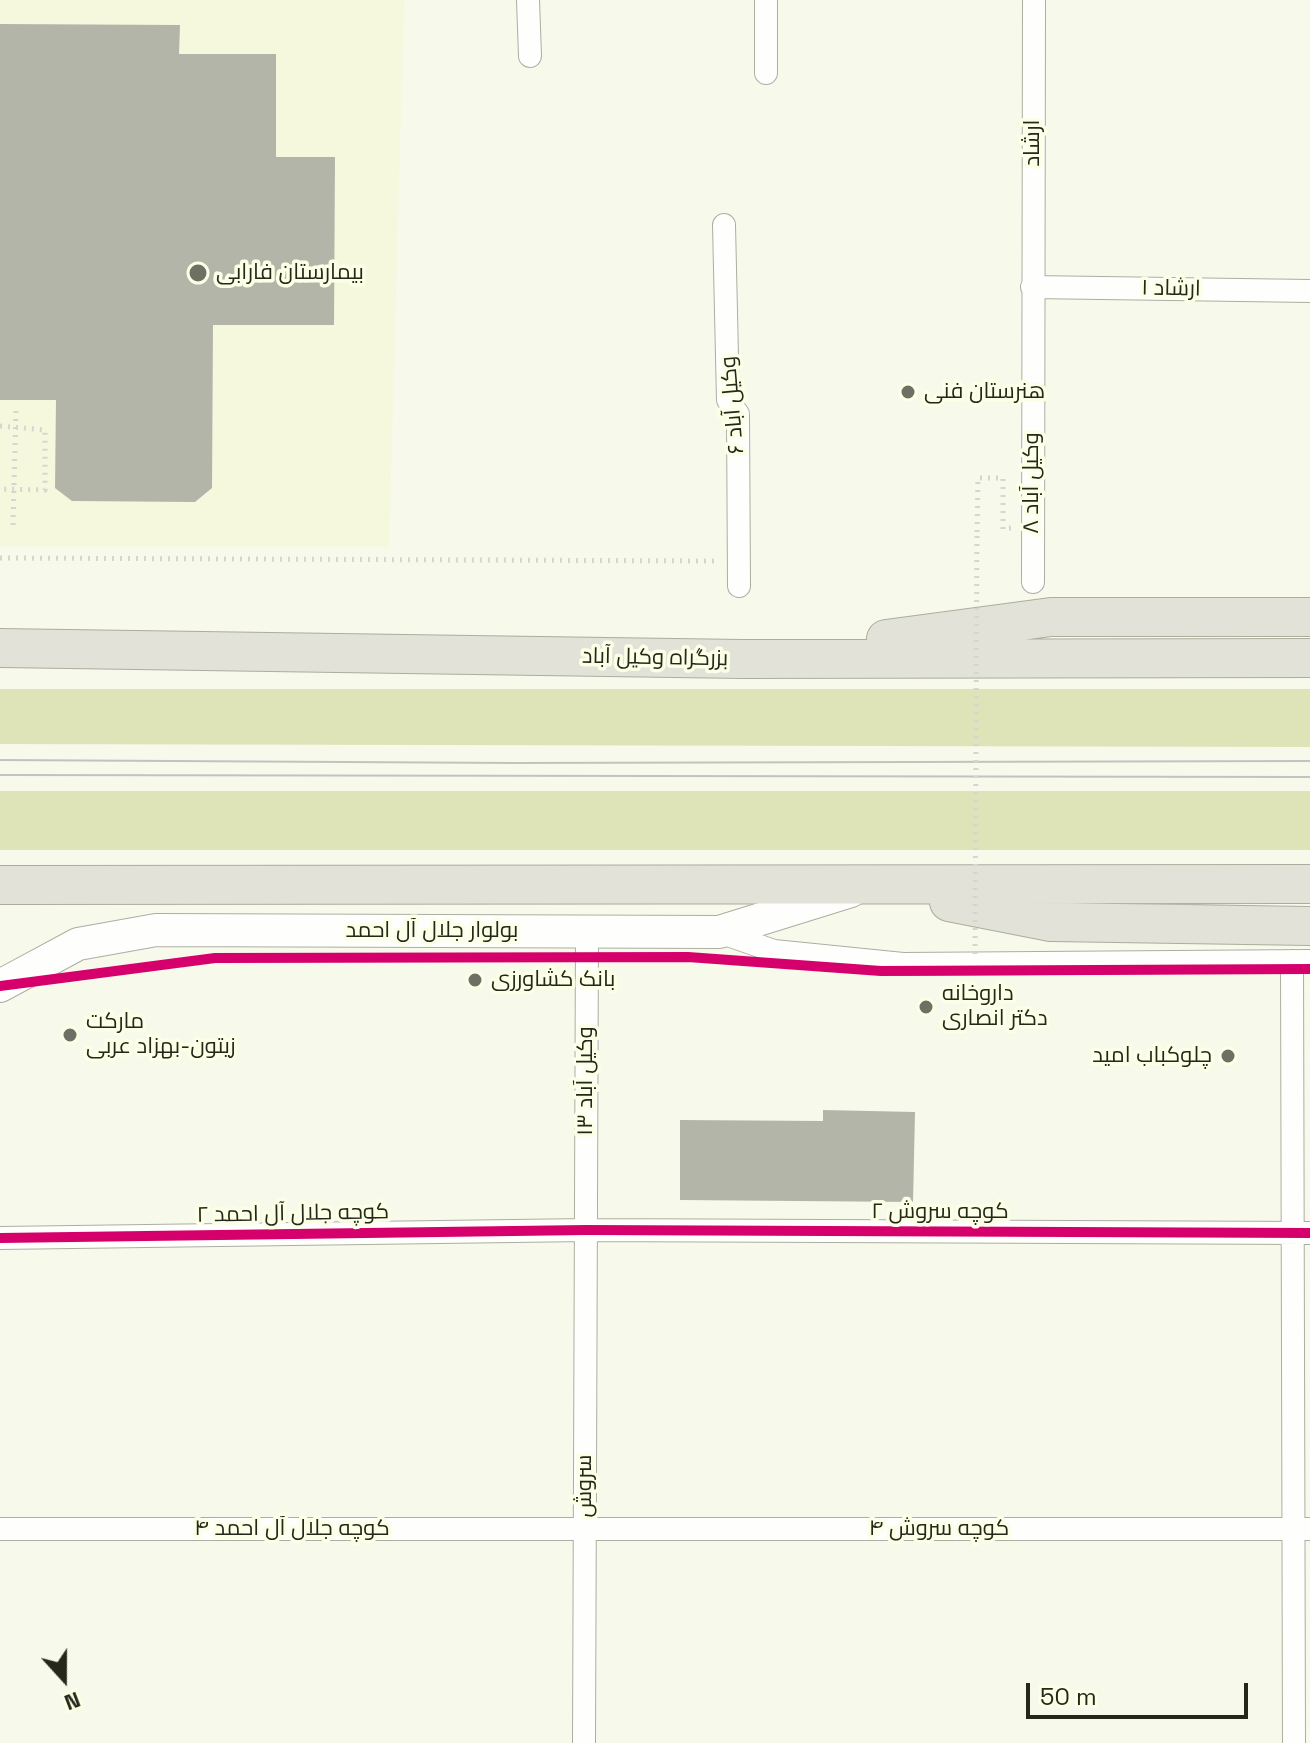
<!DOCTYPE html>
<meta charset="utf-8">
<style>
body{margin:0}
#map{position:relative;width:1310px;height:1743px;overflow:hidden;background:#f7f9eb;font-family:"Space Grotesk",sans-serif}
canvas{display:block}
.north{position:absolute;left:24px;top:1639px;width:80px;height:80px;-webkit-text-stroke:6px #fbffe5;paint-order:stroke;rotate:159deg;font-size:22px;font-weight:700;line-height:32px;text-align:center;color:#25271b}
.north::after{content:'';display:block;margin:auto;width:28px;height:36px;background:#25271b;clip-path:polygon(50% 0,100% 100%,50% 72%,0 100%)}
.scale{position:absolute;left:1026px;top:1683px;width:222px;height:36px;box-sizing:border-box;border:4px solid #25271b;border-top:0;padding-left:10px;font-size:24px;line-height:28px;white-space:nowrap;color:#25271b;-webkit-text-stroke:6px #fbffe5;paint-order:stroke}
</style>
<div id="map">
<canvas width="1310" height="1743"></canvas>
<div class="north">N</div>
<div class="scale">50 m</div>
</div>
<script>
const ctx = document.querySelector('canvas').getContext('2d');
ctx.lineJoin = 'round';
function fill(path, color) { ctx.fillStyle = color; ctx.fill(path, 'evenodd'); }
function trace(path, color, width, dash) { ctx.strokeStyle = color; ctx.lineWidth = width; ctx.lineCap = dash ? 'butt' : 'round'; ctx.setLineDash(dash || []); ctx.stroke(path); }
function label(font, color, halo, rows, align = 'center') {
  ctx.font = font + ' "Space Grotesk",Cairo,sans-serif'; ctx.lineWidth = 7; ctx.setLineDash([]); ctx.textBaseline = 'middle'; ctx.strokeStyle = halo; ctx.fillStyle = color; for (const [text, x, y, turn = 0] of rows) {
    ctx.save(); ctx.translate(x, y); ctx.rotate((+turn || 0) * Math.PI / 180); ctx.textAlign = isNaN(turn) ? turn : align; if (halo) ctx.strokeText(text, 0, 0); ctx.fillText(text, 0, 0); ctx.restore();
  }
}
fill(new Path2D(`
 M0,0h404l-15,547 -389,-1z`), '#f5f8dd');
fill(new Path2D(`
 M0,689h1310v58l-1310,-3z
 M0,791h1310v59h-1310z`), '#dee4b7');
fill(new Path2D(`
 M0,24l180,1 -1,29h97v103h59l-1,168h-121l-1,163 -17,14 -123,-1 -17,-13 1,-88h-56z
 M823,1110l92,2 -2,90 -233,-2v-80l143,1z`), '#b3b5a8');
const minor = new Path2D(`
 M528,0l2,56
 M766,0v73
 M724,225l4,175 10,14 1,172
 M1032,287l278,4
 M1033,582l1,-582
 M719,932l55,19 129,13 407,-3
 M1292,961l2,782
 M0,1238l586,-8 724,3
 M0,1529h1310
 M584,1743l3,-811`);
const secondary = new Path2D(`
 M0,986l78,-42 78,-14 563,2 132,-41`);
const trunk = new Path2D(`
 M886,639l165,-22h259
 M0,648l742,11 568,-1
 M0,885l1310,-1
 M949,902l102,20 259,4`);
trace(minor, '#acaea2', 24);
trace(secondary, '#acaea2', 34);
trace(trunk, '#abad9d', 40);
trace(new Path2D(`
 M0,426l45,4v60l-45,-1
 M13,525l3,-117
 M977,532l1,-54h25v51l8,-1
 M0,558l716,3`), '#d5d5d2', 5, [2, 6]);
trace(minor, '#fefefc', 22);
trace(secondary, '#fefefc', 32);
trace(trunk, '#e2e2d9', 38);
trace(new Path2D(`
 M0,760l514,3 796,-2
 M0,775l1310,2`), '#c2c3bf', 2);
trace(new Path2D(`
 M975,954l2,-422`), '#d5d5d2', 5, [2, 6]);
trace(new Path2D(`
 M0,986l215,-28 473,-1 193,14 429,-2
 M0,1238l586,-8 724,3`), '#d6006c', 10);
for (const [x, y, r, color] of [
 [198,273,10,"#6e7064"],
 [908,392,8,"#6e7064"],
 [475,980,8,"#6e7064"],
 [926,1007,8,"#6e7064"],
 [70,1035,8,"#6e7064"],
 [1228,1056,8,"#6e7064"]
]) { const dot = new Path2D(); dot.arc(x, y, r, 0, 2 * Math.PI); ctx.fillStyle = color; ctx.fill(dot); trace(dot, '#fbffe5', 3); }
label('22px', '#25271b', '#fbffe5', [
 ["ارشاد",1033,143,-90],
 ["ارشاد ۱",1171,289,1],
 ["۶ وکیل آباد",733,405,-95],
 ["۸ وکیل آباد",1032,483,-90],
 ["بزرگراه وکیل آباد",655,658,1],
 ["بولوار جلال آل احمد",432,931],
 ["۱۳ وکیل آباد",586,1081,-90],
 ["کوچه سروش ۲",940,1212],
 ["کوچه جلال آل احمد ۲",293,1214,-1],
 ["سروش",585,1486,-90],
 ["کوچه جلال آل احمد ۴",292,1529],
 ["کوچه سروش ۴",939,1529]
]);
label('22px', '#25271b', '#fbffe5', [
 ["بیمارستان فارابی",216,273],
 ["هنرستان فنی",924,392],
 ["بانک کشاورزی",491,980],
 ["داروخانه",942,994],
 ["دکتر انصاری",942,1019],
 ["مارکت",86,1022],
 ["زیتون-بهزاد عربی",86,1047],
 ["چلوکباب امید",1212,1056,"right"]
], 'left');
</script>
